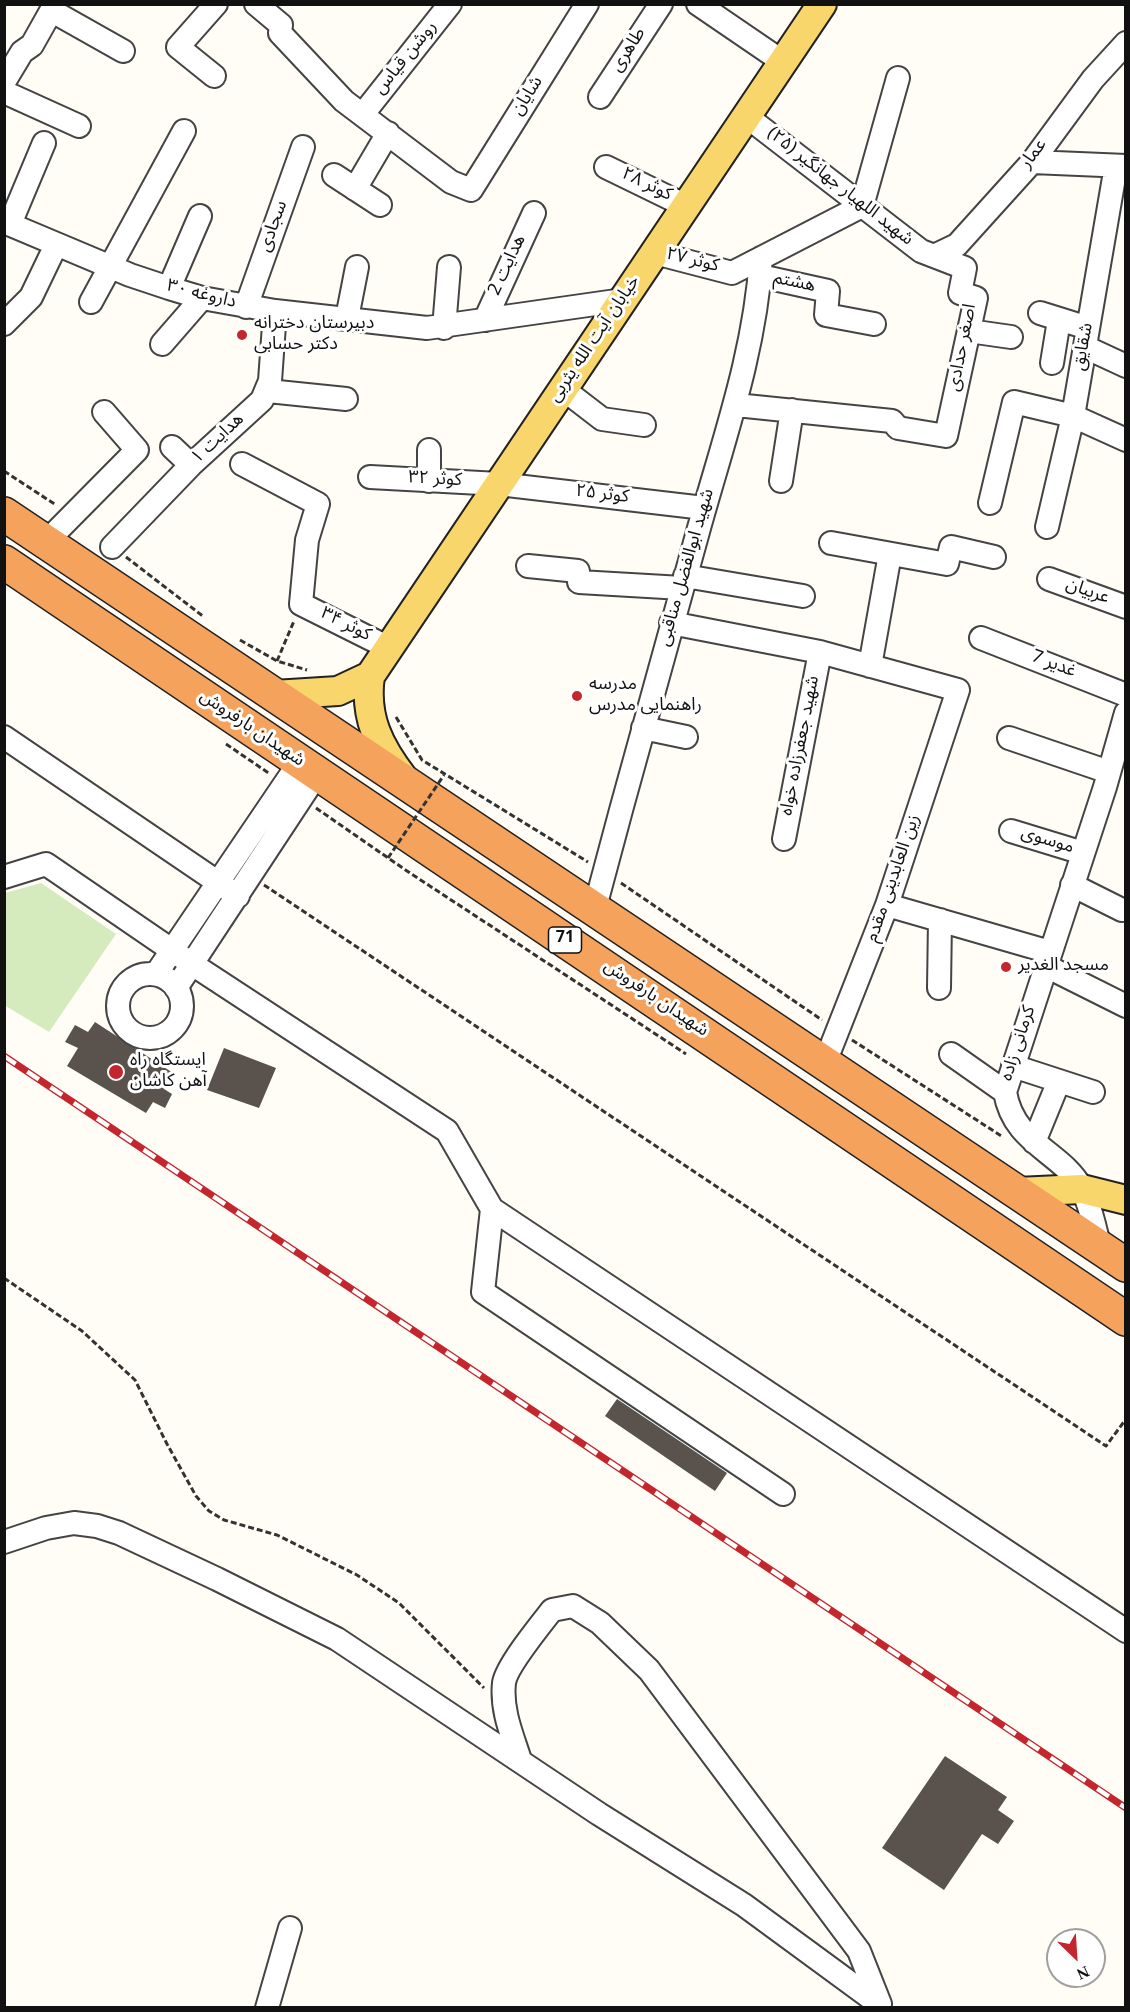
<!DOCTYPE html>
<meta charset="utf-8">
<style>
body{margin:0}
#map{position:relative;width:1130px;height:2012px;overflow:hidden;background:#fffdf5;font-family:Georgia,serif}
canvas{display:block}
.frame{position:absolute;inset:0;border:6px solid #111;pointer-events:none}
.north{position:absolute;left:1046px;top:1928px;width:60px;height:60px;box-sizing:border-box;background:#fff;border:2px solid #a0a0a0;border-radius:50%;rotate:155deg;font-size:16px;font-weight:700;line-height:24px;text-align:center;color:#111}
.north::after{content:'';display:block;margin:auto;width:21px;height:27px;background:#c4262e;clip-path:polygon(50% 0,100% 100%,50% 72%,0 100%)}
</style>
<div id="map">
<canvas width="1130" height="2012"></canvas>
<div class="frame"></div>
<div class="north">N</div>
</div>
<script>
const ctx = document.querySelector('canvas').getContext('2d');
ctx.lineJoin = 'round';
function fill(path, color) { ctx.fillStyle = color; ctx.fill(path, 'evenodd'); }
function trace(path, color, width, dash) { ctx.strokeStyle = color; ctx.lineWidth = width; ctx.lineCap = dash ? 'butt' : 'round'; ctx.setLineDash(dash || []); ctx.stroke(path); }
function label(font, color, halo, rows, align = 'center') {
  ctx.font = font + ' Georgia,"Noto Sans Arabic",serif'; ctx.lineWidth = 6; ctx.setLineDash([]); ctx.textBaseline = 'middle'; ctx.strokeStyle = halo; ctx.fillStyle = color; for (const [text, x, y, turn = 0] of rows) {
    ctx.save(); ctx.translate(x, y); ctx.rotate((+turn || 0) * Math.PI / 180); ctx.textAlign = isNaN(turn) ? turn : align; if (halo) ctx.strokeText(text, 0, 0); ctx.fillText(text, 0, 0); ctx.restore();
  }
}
fill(new Path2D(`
 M41,883l75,51 -67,98 -45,-27 1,-112z`), '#d5ebbd');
fill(new Path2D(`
 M95,1022l78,51 -9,16 8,5 -7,14 -12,-6 -7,11 -79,-47 11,-18 -13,-6 10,-17 13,7z
 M224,1048l52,20 -17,40 -52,-18z
 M617,1399l110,74 -12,18 -110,-75z
 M945,1756l62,41 -9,13 16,11 -16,23 -16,-10 -38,56 -62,-42z`), '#5a524d');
const minor = new Path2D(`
 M256,4l25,21 -1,8 64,68 107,81 20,8 116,-186
 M698,4l85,58
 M52,11l71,40
 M214,76l-36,-29 38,-43
 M4,82l18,-30 10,-7 23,-41
 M4,92l75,34
 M600,97l61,-93
 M363,114l87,-110
 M1032,162l94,4
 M606,167l80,39
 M334,175l46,30
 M355,189l33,-56
 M4,222l126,53 39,13 33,10 73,13 152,17 196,-28
 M10,224l34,-81
 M655,253l77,20 130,-67 36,-128
 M934,256l23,-11 75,-83 61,-83 33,-36
 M760,276l68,15 -2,24 48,9
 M169,288l31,-72
 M91,302l93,-171
 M246,307l57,-160
 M1040,313l48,15
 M347,318l10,-51
 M485,320l49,-107
 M4,324l27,-27 25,-52
 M444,328l5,-61
 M969,331l42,6
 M162,344l40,-46
 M1085,347l41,19
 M1052,363l7,-43
 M563,389l39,30 42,6
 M268,391l78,8
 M736,405l156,16 6,7 48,8 30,-138 -16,-5 5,-25 -44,-17 -175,-135
 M172,447l19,18
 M429,450v31
 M242,464l76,40 -11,36 -6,64 88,44
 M370,477l129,7 205,24
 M781,481l11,-71
 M990,503l24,-101 59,14 53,24
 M1047,527l26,-111 43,-250
 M46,542l91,-92 -33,-38
 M831,543l116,21 4,-17 43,10
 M112,547l79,-82 71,-65 8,-19 5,-70
 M528,566l50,5 1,11 103,6
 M685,576l118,20
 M1049,579l77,28
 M671,623l149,29 138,38 -71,215 -63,160
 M981,638l145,57
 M870,666l20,-112
 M643,728l43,9
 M4,737l234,159
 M1009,738l100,34
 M1011,831l72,22
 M784,839l36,-187
 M4,877l42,-13 146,100 255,167 45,78 -9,83 300,202
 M1072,885l50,25
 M887,905l163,47
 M594,911c34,-128 69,-256 105,-383 25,-90 56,-176 62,-270
 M1046,966l80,40
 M118 1006a32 32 0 1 1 64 0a32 32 0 1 1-64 0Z
 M156,974l143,-211
 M176,988l141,-214
 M939,988l1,-68
 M951,1054l54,38
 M1013,1066l80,26
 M1034,1142l25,-61
 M492,1209l634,422
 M1100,1248c-5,-18 -9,-42 -18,-59 -20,-38 -68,-44 -77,-97l100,-305 21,-74
 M4,1542l42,-14 28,-5 23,3 22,7 98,46 120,60 262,175 145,91 135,99
 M520,1760c-8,-25 -19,-50 -16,-77 2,-16 37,-59 48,-73l21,-4 27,17 49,47 210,281 21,53
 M267,2008l23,-80`);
const major = new Path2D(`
 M274,695l64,-4 32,-15
 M404,779c-25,-32 -40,-62 -34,-103l452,-672
 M1017,1192l65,-3 44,11`);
const highway = new Path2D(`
 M4,514l1122,751
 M4,562l1122,757`);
trace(minor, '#444', 26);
trace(major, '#222', 32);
trace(highway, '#222', 36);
trace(new Path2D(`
 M4,471l52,34
 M126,557l78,60
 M240,640l37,21 30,9
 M277,661l17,-40
 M396,717l26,43 166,102
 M226,744l44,30
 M316,808l91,63 279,183
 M621,883l201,137
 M264,885l842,561 20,-27
 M852,1040l151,97
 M4,1278l78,53 53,49 32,64 29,52 13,15 15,9 53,15 80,40 42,28 85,85`), '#333', 3, [6, 3]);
trace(minor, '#fff', 22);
trace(major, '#f9d66b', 28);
trace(highway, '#f5a25d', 33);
const rail = new Path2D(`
 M4,1056l1122,752`);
trace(rail, '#c4262e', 7);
trace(rail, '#fff', 4.5, [14]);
trace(new Path2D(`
 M388,858l56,-83`), '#333', 3, [6, 3]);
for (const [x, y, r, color] of [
 [242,335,6,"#c4262e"],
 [577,696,6,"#c4262e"],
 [1006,967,6,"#c4262e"],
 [116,1072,8,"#c4262e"]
]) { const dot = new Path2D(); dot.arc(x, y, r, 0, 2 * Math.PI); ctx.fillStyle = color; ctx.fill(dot); trace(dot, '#fff', 2); }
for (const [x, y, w] of [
 [565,940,33]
]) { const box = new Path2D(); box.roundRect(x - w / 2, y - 13, w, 26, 4.5); ctx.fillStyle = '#fff'; ctx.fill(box); trace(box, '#111', 1.5); }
label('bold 16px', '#111', null, [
 ["71",565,940]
]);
label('18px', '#111', '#fff', [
 ["طاهری",630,51,-57],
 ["روشن قیاس",407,59,-51],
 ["شایان",529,97,-58],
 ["عمار",1035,155,-53],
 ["کوثر ۲۸",646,186,26],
 ["شهید اللهیار جهانگیر (۲۵)",839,188,38],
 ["سجادی",275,227,-70],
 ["کوثر ۲۷",692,262,14],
 ["هدایت 2",509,266,-65],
 ["هشتم",794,284,12],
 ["داروغه ۳۰",201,296,14],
 ["خیابان آیت الله یثربی",596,340,-56],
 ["شقایق",1085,347,-80],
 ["اصغر حدادی",964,348,-79],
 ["هدایت ۱",219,440,-43],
 ["کوثر ۳۲",435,481,3],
 ["کوثر ۲۵",602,496,7],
 ["شهید ابوالفضل مناقبی",688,568,-74],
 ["عربیان",1087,593,20],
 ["کوثر ۳۴",345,626,27],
 ["غدیر 7",1053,666,21],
 ["شهیدان بارفروش",251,730,34],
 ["شهید جعفرزاده خواه",802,746,-79],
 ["موسوی",1047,842,17],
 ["زین العابدینی مقدم",895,879,-71],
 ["شهیدان بارفروش",655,1000,34],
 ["کرمانی زاده",1020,1044,-72]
]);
label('18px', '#111', '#fff', [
 ["دبیرستان دخترانه",254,325],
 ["دکتر حسابی",254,346],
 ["مدرسه",589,686],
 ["راهنمایی مدرس",589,707],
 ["مسجد الغدیر",1018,967],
 ["ایستگاه راه",130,1062],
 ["آهن کاشان",130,1083]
], 'left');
</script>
